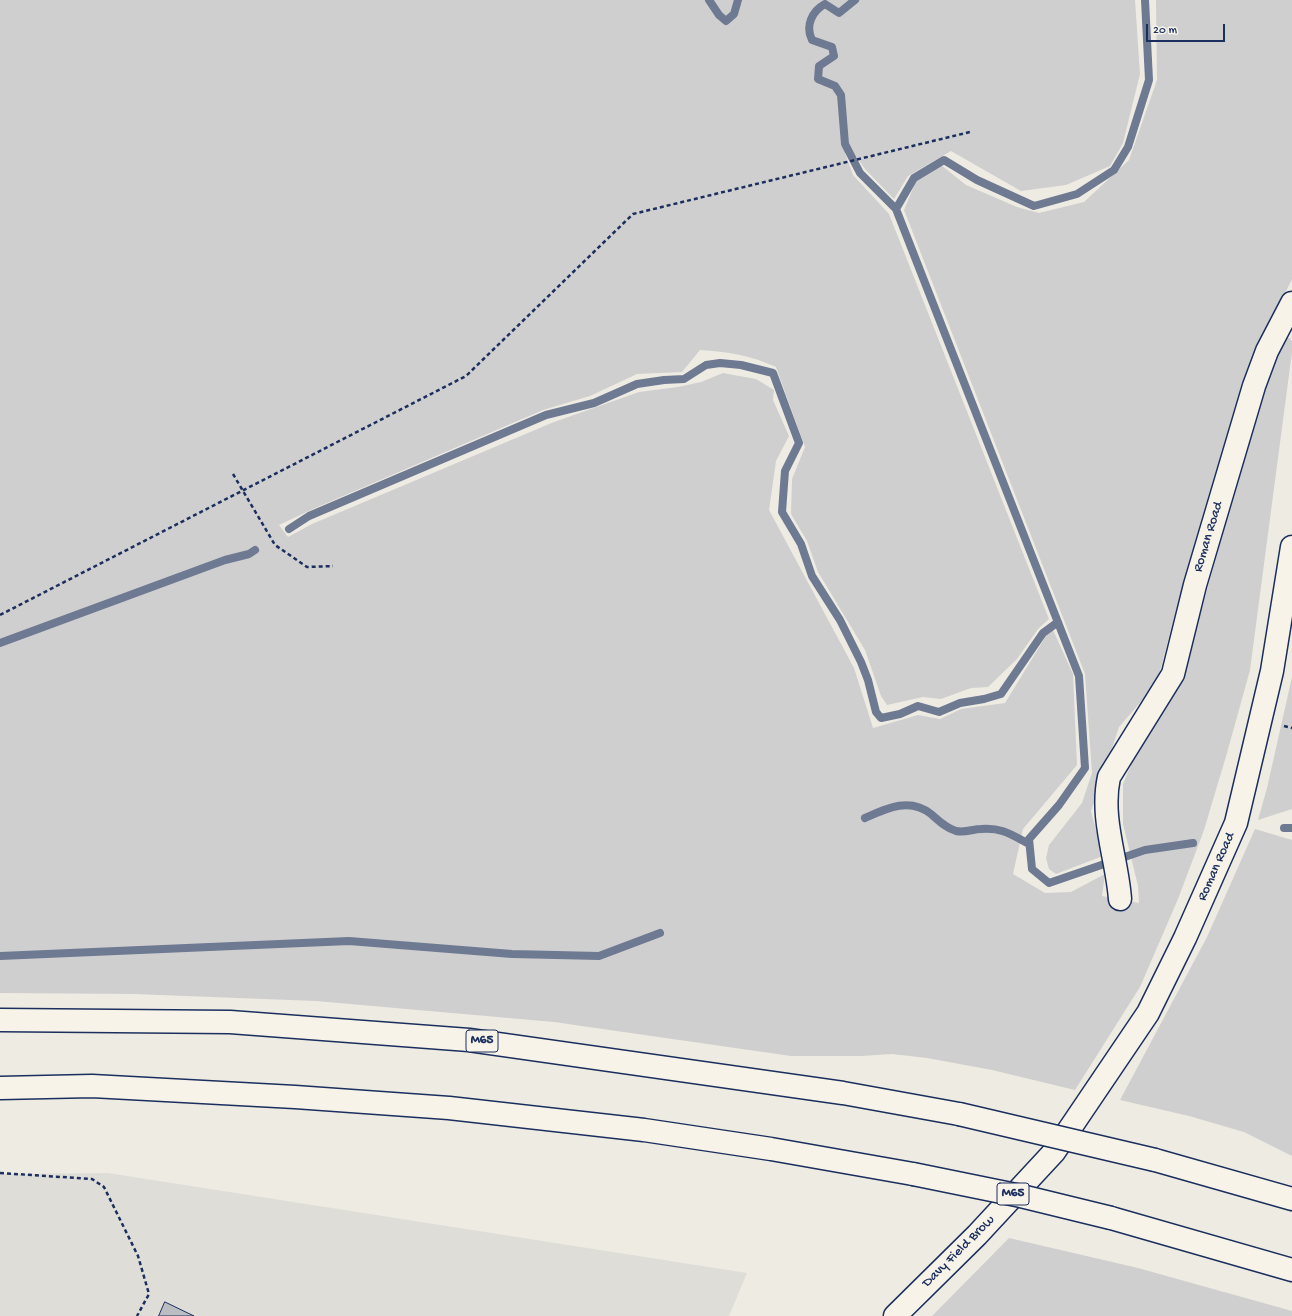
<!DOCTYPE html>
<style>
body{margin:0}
#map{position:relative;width:1292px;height:1316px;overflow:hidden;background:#eeebe2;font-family:"Gochi Hand",sans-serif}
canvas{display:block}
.scale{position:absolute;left:1146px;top:24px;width:79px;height:18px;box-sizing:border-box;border:2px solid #1b2f5e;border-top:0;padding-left:5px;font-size:12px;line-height:14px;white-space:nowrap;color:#1b2f5e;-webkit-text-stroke:3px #f7f3e8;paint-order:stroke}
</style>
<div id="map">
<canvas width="1292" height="1316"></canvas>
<div class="scale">20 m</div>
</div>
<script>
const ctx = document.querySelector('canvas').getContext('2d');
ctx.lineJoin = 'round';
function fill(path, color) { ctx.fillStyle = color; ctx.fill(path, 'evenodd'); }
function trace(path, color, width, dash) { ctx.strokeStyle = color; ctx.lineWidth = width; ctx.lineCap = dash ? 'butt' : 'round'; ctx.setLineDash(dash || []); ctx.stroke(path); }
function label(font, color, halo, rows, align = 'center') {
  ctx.font = font + ' "Gochi Hand",sans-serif'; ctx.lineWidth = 3.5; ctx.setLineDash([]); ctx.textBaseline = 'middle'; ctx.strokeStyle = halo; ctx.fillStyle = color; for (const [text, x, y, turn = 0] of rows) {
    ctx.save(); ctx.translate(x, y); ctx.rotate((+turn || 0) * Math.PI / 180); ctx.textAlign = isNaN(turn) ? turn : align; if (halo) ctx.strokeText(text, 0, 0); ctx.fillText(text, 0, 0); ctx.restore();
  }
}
fill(new Path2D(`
 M108,1173l639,100 -18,43h-729v-142z`), '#deddd8');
fill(new Path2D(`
 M0,0h1135l5,74 -17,69 -13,23 -44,19 -45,6 -70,-40 -43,25 -14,23 -29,-30 -12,-17 -8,1 8,22 36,39 160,405 -11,10 -21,30 -29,28 -17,1 -30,11 -18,-2 -36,8 -6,-9 -16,-46 -47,-78 -11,-31 -16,-27 1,-35 13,-32 -29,-80c-26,-12 -48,-15 -76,-17l-18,22 -45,2 -47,22 -47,14 -230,99 -34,16 9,12 24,-13 242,-102 85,-30 39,-5 23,-5 22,-9 33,6 18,11 -1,10 16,36 -13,25 -7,49 85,158 19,60 45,-13 22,4 21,-10 44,-6 41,-67 7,-6 20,44 4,91 -54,64 -10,45 32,19 26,-1 34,-18 -3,22 37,7 -1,-17 -15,-62v-40l10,-24 45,-74 9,-26 85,-298 12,-24h6l2,4v10l-42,318 -23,83 -23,77 -26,69 -38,88 -65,103 -83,-20 -65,-12 -35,-4 -31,2h-70l-237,-34 -238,-21 -182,-7 -134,-1z
 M1156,0h136v279l-45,92 -70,235 -20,77 -38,44 -28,84 12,45 -47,18 -7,-5 -3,-11 3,-13 33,-42 10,-30 -7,-99 -181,-464 12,-29 25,-16 25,20 51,22 22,6 45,-11 45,-42 28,-80z
 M1292,677v132l-34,11 9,-32z
 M1255,829l37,11v316l-48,-24 -55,-16 -69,-16 87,-163z
 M1009,1238l129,30 154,43v5h-360z`), '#cfcfcf');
trace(new Path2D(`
 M709,0l10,15 7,6 8,-7 4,-14
 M855,0l-16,13 -14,-9c-13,7 -20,22 -13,36l20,7 2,9 -15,10 -1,13 17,7 6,9 4,49 15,29 36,36
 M1145,0l4,80 -21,67 -14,23 -37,24 -43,12 -57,-26 -33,-20 -30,18 -18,31 183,467 6,92 -26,37 -30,34 3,30 17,14 96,-33 48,-7
 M289,529l20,-13 237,-101 48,-12 43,-19 27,-4 20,-1 22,-14 14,-2 21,2 32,8 26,70 -14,28 -3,41 19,32 11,32 28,44 21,42 7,18 8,32 5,6 19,-4 18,-8 21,6 21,-9 24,-4 17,-5 42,-61 15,-11
 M0,643l225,-83 24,-6 6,-4
 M865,818c22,-10 45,-21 66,-4 8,7 15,14 25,17 9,2 17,-2 25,-2 20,-2 31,6 48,15
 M1284,828h8
 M0,956l349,-15 163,13 87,2 61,-23`), '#6e7992', 8);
const building = new Path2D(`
 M165,1302l29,14h-35z`);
fill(building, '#babdc2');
trace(building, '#1b2f5e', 1);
const street = new Path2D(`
 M1120,899c-3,-41 -20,-81 -11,-122l64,-103 22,-89 59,-199 13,-35 25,-48`);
const secondary = new Path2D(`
 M895,1316l82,-81 77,-83 94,-139 37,-75 51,-115 36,-152 20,-124`);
const highway = new Path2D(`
 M0,1020l230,2 239,18 374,53 116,21
 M0,1088l92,-2 203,11 154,11 195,22 127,19 142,25
 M1155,1160l137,39
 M1111,1218l181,52`);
trace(street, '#1b2f5e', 25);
trace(secondary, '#1b2f5e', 25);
trace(highway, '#1b2f5e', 25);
trace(new Path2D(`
 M233,474l42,71 32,22 26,-1
 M0,615l466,-239 167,-162 337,-82
 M1284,726l8,2
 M0,1173l92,6 12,8 34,69 11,38 -12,22`), '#1b2f5e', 2.5, [4, 3]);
trace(street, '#f7f3e8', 22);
trace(secondary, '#f7f3e8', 22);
trace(highway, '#f7f3e8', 22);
const highwayBridge = new Path2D(`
 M959,1114l196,46
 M913,1174l108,22 90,22`);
trace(highwayBridge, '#1b2f5e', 25, []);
trace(highwayBridge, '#f7f3e8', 22);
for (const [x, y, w] of [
 [482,1041,32],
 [1013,1194,32]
]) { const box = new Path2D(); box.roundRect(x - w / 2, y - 11, w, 22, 3); ctx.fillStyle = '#f7f3e8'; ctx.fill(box); trace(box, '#1b2f5e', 1); }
label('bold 13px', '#1b2f5e', null, [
 ["M65",482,1041],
 ["M65",1013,1194]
]);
label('14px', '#1b2f5e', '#f7f3e8', [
 ["Roman Road",1209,537,-73],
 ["Roman Road",1217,867,-66],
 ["Davy Field Brow",959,1252,-45]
]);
</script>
